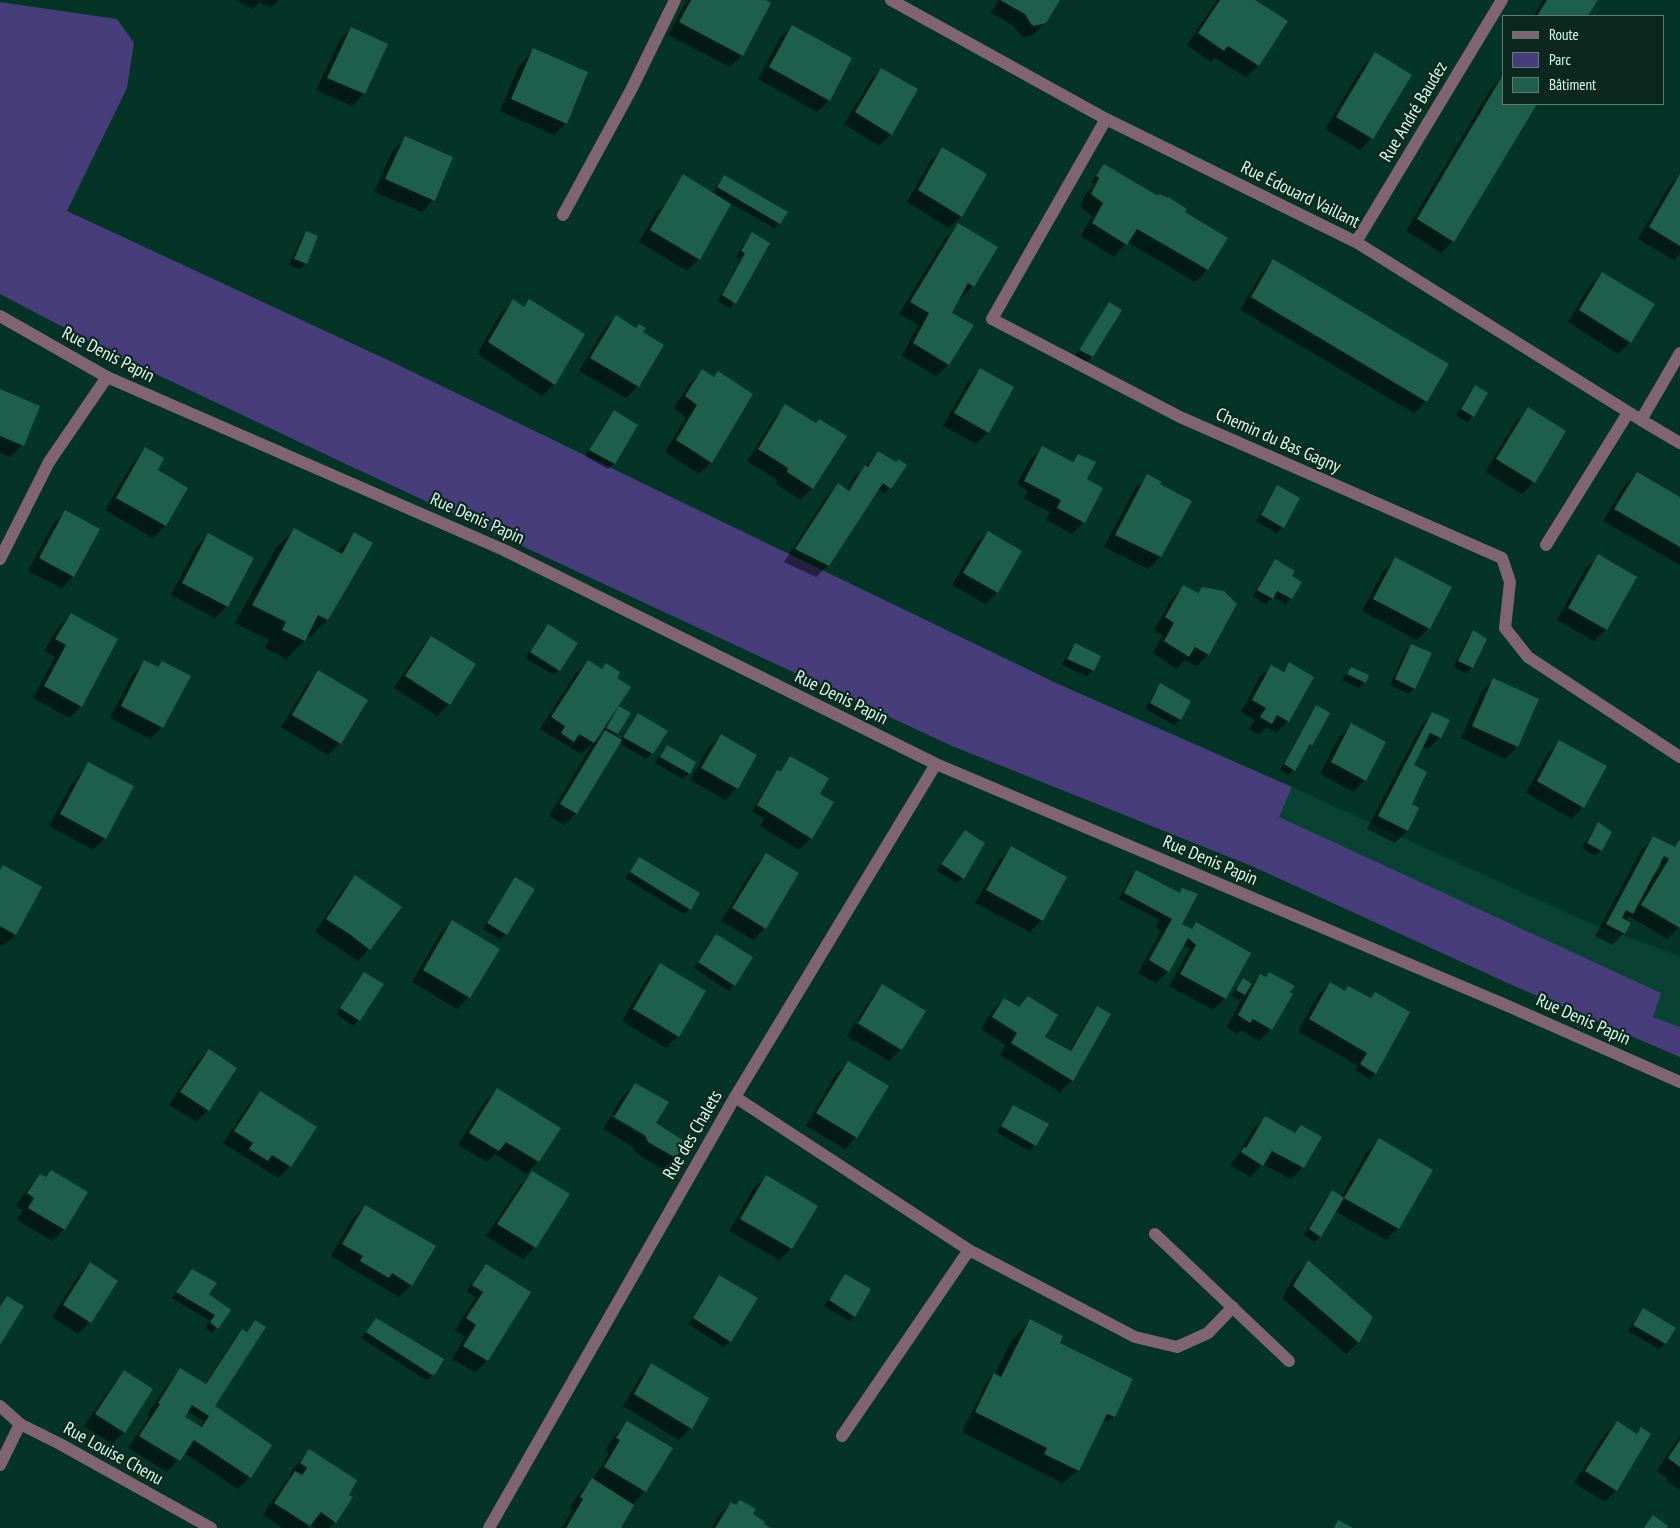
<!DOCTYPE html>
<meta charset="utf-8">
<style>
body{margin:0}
#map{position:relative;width:1680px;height:1528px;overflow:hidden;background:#033426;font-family:"PT Sans Narrow",sans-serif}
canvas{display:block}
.legend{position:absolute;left:1502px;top:15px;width:162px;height:90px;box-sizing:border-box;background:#0c271e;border:1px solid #5c7d70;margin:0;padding:6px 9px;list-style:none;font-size:15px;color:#d5fdec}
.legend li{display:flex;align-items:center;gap:10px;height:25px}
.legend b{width:25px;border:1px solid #5c7d70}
</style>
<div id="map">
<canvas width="1680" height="1528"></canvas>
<ul class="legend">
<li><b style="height:6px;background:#816472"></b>Route</li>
<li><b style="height:14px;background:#473d7a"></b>Parc</li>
<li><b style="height:14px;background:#1d5f4a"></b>Bâtiment</li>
</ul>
</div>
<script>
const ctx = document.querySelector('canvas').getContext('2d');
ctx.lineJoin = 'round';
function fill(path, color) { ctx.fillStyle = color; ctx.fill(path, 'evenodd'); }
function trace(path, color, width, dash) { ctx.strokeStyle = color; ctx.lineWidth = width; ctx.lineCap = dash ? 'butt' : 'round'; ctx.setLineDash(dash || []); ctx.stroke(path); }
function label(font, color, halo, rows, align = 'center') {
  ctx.font = font + ' "PT Sans Narrow",sans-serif'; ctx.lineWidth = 4.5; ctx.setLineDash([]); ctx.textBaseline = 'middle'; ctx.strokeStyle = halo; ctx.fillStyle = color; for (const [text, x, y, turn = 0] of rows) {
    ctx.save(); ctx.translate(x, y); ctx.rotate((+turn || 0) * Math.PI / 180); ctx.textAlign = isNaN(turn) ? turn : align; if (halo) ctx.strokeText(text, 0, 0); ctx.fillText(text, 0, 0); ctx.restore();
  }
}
fill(new Path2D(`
 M1292,787l302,138 86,31v101l-168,-72 -258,-118z`), '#094232');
fill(new Path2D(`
 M0,2l117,17 17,24 -7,45 -60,123 325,151 664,321 236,104 -13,30 382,176 -8,24 27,10v30l-168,-72 -258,-118 -302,-121 -619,-288 -213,-101 -120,-63z`), '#473d7a');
fill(new Path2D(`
 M235,0h43l-7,8 -12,-6 -6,7z
 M687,0h76l-21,55 -12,12 -62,-32z
 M999,0h60l-14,23 -12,12 -11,2 -8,-11 -23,-13z
 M1217,0h36l33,21 -28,45 -12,11 -31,-19 -4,4 -24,-17z
 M1543,0h54l-10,16h-53z
 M792,26l59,33 -22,42 -12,11 -59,-33 22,-41z
 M351,28l36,16 -23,50 -12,12 -36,-16 24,-50z
 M534,49l32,74 -12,12 -54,-24 18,-43z
 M1375,54l-3,84 -12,12 -35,-21 38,-63z
 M881,69l10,65 -12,12 -35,-22 26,-43z
 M1504,75v29h32l-83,137 -12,12 -35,-22 86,-144z
 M405,138l47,19 -19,43 -11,12 -48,-20 19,-42z
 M943,148l18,68 -12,12 -42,-26 24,-42z
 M1104,165l123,74 -20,31 -12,12 -68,-40 -13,15 -33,-21 11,-20 -12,-10 7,-14 8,-8 -4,-2z
 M1680,175v79l-6,6 -36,-21 31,-53z
 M683,176l29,18 7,-12 5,-5 56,46 -6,5 -44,-25 -31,56 -12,12 -48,-29 18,-31 7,-6 13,-23z
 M958,225l38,22 -23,39 -12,12 -2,-1 -9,17 22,12 -24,39 -12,11 -34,-20 16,-31 -19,-11 47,-77z
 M307,232l-1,32 -6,5 -11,-4 12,-27z
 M753,233l-18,70 -5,5 -12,-7 22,-42 -4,-2 11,-18z
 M1273,260l153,141 -12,12 -174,-103 22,-38z
 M1602,273l28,69 -12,12 -50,-32 22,-37z
 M513,301l10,6 6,-6 25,83 -12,12 -65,-42 24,-41z
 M1109,304l-17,52 -6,6 -11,-6 29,-47z
 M616,317l25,15 -3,54 -12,12 -47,-27 25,-42z
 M980,370l8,62 -12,12 -33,-18 25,-44z
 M702,371l11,6 5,-4 -7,89 -12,12 -34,-22 21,-34 -12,-10 16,-25z
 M1475,386l-2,30 -6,6 -11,-7 14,-23z
 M0,391l22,54 -11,12 -11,-4z
 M786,406l26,82 -11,12 -25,-16 1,-4 -30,-19 27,-43z
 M1528,409l6,73 -12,12 -37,-22 31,-51z
 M614,412l23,14 -23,38 -6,5 -23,-13 23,-39z
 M1042,448l29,14 7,-7 8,25 -2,42 -12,12 -26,-14 4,-8 -26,-13 4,-8 -11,-7 13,-24z
 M146,449l10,21 31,18 -22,38 -12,12 -48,-28 29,-49z
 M879,452l16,11 -5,25 -6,5 -7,-5 -49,77 -12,12 -32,-15 42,-65 12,-12 8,6 7,-13z
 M1637,473l43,26v66l-77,-44 22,-36z
 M1148,476l12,81 -12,12 -44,-22 32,-60z
 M1278,487l20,11 -16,29 -5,6 -21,-12 16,-28z
 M66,511l7,65 -11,12 -34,-17 26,-48z
 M294,530l42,22 19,-18 16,9 -44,77 -18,18 -2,-2 -3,5 -18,18 -21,-11 4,-8 -34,-17 41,-75z
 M988,532l9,60 -12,12 -33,-19 24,-41z
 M209,534l18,72 -12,12 -44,-23 26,-49z
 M1598,556l8,73 -12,12 -37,-21 29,-52z
 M1396,558l54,29 -21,41 -12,12 -55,-29 22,-41z
 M1275,560l15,17 1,21 -5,6 -13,-7 -7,7 -13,-8 16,-30z
 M1184,586l13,8 5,-6 6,66 -11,12 -12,-6 -9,9 -23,-16 10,-18 -9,-5 18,-32z
 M71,614l10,92 -12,12 -36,-20 22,-41 -11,-6 15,-25z
 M548,626l11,44 -5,5 -29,-17 17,-27z
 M1474,631l-2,36 -6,6 -13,-6 15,-30z
 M432,637l17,67 -12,12 -43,-28 26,-39z
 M1075,645l18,26 -6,5 -25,-11 7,-15z
 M1411,645l3,43 -5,6 -19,-9 15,-34z
 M145,662l12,6 5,-6v65l-12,12 -40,-21 23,-44z
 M588,662l26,16 -1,36 6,-6 -2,25 -4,4 7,4 12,-20 6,-6 14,38 -6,6 -27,-16 -43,70 -12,12 -15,-9 44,-73 -12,11 -41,-25 36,-56zM606,723l1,1 -5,10 -8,9z
 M1289,664l-1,57 -12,12 -9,-6 -8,8 -10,-6 6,-9 -14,-8 18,-34 12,-12 10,6z
 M1351,668l14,14 -6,6 -17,-8 4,-6z
 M319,672l47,28 -26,43 -12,12 -47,-28 26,-43z
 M1494,679l43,21 -20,47 -12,12 -44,-21 21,-47z
 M1161,685l28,16 -9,19 -6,5 -29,-16 10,-19z
 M1316,707l12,7 -17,31 -22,30 -9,-5 31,-58z
 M1432,714l8,23 -12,12 -6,-3 -10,19 -2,40 8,3 -11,23 -12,12 -28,-14 54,-103z
 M1351,725l14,55 -12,12 -33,-18 19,-37z
 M721,735l34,20 -18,33 -12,12 -35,-20 19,-33z
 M1560,741l23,66 -11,12 -46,-26 22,-40z
 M667,746l22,27 -6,6 -28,-16 7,-11z
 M791,758l27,36 -7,44 -12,12 -39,-24 5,-7 -13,-8 20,-34 5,-6 2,1z
 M89,763l16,75 -12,12 -44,-24 22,-41z
 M1598,824l12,8 -9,18 -6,6 -13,-8 11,-18z
 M965,832l-2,46 -6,5 -21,-13 12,-18z
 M1654,837l20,11 6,-6v84l-13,13 -38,-23 -5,5 5,2 -5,10 -12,12 -17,-9 47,-87zM1659,862l3,2 -7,12 -2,-2z
 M1011,848l54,30 -23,42 -12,12 -55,-29 24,-43z
 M766,855l-1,73 -12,12 -32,-19 33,-54z
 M640,859l50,50 -6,5 -59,-36z
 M3,867l37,20 -25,48 -12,11 -3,-1v-75z
 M1136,872l43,22 4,-4 -3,34 10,6 7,-6 53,29 -25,45 -12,12 -44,-24 21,-37 -7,-5 -15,27 -12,12 -18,-10 23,-42 -5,-4 4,-7 -41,-21 11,-22z
 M355,877l45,30 -15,23 -27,31 -43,-29 28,-43z
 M515,879l-9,55 -6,5 -17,-10 27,-44z
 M452,922l17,75 -12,12 -45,-27 28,-48z
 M716,936l18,49 -5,6 -35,-23 16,-27z
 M660,965l18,71 -12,12 -44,-27 26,-44z
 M1269,973l2,56 -12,12 -18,-11 -4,4 -10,-7 17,-32 -5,5 -7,-4 5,-10 6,-6 8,5 10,-9 4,2z
 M364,974l-5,46 -6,6 -17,-12 23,-35z
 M1330,983l15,9 24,7 6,-5v80l-5,5 -15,-9 3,-4 -60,-35 20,-36z
 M883,986l18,63 -12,12 -42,-25 8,-13 45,27v-3l-44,-26 15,-23z
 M1028,998l15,39 26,15 22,-39 6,-6 -25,73 -12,12 -60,-37 6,-10 -25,-16 11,-18 12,-12 14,9z
 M209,1051l26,17 -27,42 -12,12 -27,-17 28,-43z
 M848,1062l8,75 -11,12 -39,-23 30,-52z
 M635,1084l19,40 21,34 -12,11 -26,-15 -4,-7 -30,-18 8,-13 34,21v-3l-33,-20 11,-18z
 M497,1090l62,38 -21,34 -12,12 -31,-20 -8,8 -29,-17 27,-44z
 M260,1093l55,35 -25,38 -12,12 -55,-35 25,-38z
 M1013,1106l34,19 -12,20 -6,6 -32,-19 11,-20z
 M1265,1118l28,16 8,-7 2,40 -12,12 -28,-15 -13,13 -20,-12 9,-11 14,-25z
 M1379,1140l19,88 -12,12 -51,-29 -15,25 -5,6 -11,-7 22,-38 6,-5 9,5 26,-45z
 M51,1172l13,57 -12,12 -35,-21 6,-10 -7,-4 12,-18 12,-12 5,2z
 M532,1173l3,74 -12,12 -37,-23 34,-51z
 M766,1176l50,31 -25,42 -12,11 -50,-29 25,-43z
 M365,1206l46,79 -12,12 -68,-41 22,-38z
 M1308,1262l63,56 -13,24 -12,12 -64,-56 14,-24z
 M90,1264l26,17 -26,41 -12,12 -26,-17 26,-41z
 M486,1265l43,27 -42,69 -12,11 -23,-13 13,-22 -10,-7 21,-33 -9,-6 13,-20z
 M192,1270l15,25 23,16 -18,22 -7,-5 5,-7 -38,-23 15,-22z
 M845,1276l9,40 -5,5 -25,-15 16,-25z
 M719,1277l11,64 -6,6 -36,-23 25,-41z
 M1643,1310l31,19 -9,15 -6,5 -31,-18 10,-16z
 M376,1319l59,53 -6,7 -3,1 -65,-42z
 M1030,1320l84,96 -6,6 -4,-2 -3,3 -23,48 -16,12 -100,-51 18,-37 8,-15 7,-6 15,-31z
 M255,1321l-42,86 37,70 -12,12 -54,-36 -17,19 -39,-24 21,-31 -2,-2 22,-33 12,-12 23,15 32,-49 6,-6 3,3zM187,1411l16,10 -4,6 -16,-10z
 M651,1365l57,34 -17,29 -12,12 -56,-34 17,-29z
 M124,1372v60l-12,12 -28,-18 29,-42z
 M1617,1422l18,13 6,-6 -25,61 -11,12 -31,-19 31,-49z
 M627,1423l18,68 -13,14 -13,23h-57l10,-17 -3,-2 11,-17 13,-12 16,-27 -4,-3 10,-15z
 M1680,1435v55l-13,-9v-3l-10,-7z
 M309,1451l26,71 -6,6h-14l-5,-4 -3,4h-24l-20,-13 20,-31 8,-8 -2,-1 9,-12z
 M731,1503l20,12 17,13h-56l7,-13z`), '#0007');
fill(new Path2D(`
 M691,0h75l5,3 -28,53 -64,-34z
 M1000,0h60l-14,23 -12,3 -3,-2 -6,-10z
 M1220,0h35l33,21 -29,45 -31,-20 -4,5 -26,-18z
 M1547,0h51l-10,16h-51z
 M792,25l60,33 -22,43 -61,-34z
 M351,27l37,17 -23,50 -38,-16z
 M533,48l55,24 -21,52 -56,-25z
 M1375,52l37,23 -39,64 -37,-22z
 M881,68l37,21 -26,46 -37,-23z
 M1504,73v31h33l-83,138 -37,-23z
 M405,136l48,21 -18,44 -50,-22z
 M942,147l45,27 -25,43 -44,-27z
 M1104,164l54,32 1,-2 9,4v-1l19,12 -2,3 43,26 -20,32 -71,-41 -10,16 -35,-22 11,-20 -12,-9 8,-16 -3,-2z
 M683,174l48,30 -31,56 -50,-30z
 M1680,174v72l-31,-19z
 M724,175l64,37 -8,12 -63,-37z
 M958,223l40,24 -24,40 -6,-4 -16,30 22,12 -25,40 -36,-22 16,-30 -19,-11z
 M306,231l12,5 -11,28 -13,-5z
 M752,232l18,11 -34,61 -14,-9 23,-42 -4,-2z
 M1273,259l176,105 -22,38 -176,-105z
 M1602,272l53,32 -24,39 -52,-33z
 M513,299l11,8 5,-8 56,35 -30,51 -67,-43z
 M1109,302l13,8 -29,47 -14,-7z
 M616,315l20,13 3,-4 7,4 -3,4 21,13 -25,42 -49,-29z
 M980,368l34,19 -25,46 -35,-20z
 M702,369l12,8 4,-6 35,23 -41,69 -36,-23 21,-35 -12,-9z
 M1475,385l13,8 -14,24 -13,-8z
 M0,389l40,17 -16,40 -24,-10z
 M785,404l31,19 3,-4 28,17 -34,53 -26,-17 1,-4 -30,-19z
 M1528,407l38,24 -31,52 -39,-24z
 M614,410l24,15 -23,39 -26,-14z
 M1042,446l31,16 5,-8 18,8 -9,17 16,9 -18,35 -28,-15 4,-8 -37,-19z
 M145,447l19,11 -6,12 30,18 -22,38 -50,-28z
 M878,451l18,11 2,-3 9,6 -16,24 -8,-6 -54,83 -34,-17 43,-66 11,8 16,-26 3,2z
 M1637,472l43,25v50l-66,-38z
 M1147,474l15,8 -2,2 32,17 -31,56 -46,-22z
 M1277,485l23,13 -16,30 -23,-13z
 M65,510l35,19 -26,48 -35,-19z
 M294,528l48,26 12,-22 19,11 -45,77 -10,-5 -13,26 -23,-11 4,-8 -34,-17z
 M988,531l34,20 -24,42 -35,-20z
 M208,533l46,25 -26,49 -46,-24z
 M1598,554l39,23 -30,53 -39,-22z
 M1395,557l57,30 -22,42 -57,-30z
 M1275,559l20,12 -3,5 10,6 -10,17 -15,-8 -4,8 -16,-9z
 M1183,585l15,8 4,-6 22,4 13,13 -28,51 -14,-8 -6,10 -25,-16 10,-18 -9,-6z
 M71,613l47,26 -36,68 -38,-21 22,-41 -11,-6z
 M548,624l30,19 -18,28 -30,-19z
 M1473,630l14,9 -14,29 -15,-7z
 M431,636l45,28 -26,41 -45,-29z
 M1075,643l26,13 -7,15 -27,-12z
 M1411,644l21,9 -17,36 -20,-10z
 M144,660l14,7 4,-6 29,15 -28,52 -42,-22z
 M588,660l14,9 4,-6 14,9 -3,6 14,9 -37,56 -15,-9 -5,8 -13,-9 4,-7 -14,-9z
 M1289,662l25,15 -25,45 -12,-7 -5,9 -12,-7 6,-9 -14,-8 19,-35 13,7z
 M1351,667l18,8 -3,8 -19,-9z
 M318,670l50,30 -27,44 -49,-29z
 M1493,678l46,21 -21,48 -46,-21z
 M1160,683l31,18 -10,19 -31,-17z
 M1316,705l14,8 -18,33 -2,-2 -15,27 -11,-7z
 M619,706l12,7 -13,21 -12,-6z
 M1432,712l18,8 -9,18 -11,-5 -16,32 13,7 -15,32 7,4 -11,23 -30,-15z
 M638,713l30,18 -15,23 -30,-17z
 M1351,723l35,19 -20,39 -35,-19z
 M605,730l17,10 -45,74 -17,-10z
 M721,734l36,21 -19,34 -37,-21z
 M1559,740l48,26 -23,42 -47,-27z
 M667,745l29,17 -6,12 -30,-17z
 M790,756l39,22 -9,16 14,8 -22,37 -55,-34 20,-35 4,1z
 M88,762l46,24 -28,53 -46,-25z
 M1598,822l14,10 -10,19 -15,-8z
 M965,830l20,13 -21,36 -23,-15z
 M1653,836l22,11 5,-8v89l-39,-23 28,-46 -5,-3 -31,58 -7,-4 -4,8 9,5 -6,11 -19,-10z
 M1011,846l56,31 -24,44 -57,-31z
 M766,853l33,20 -33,56 -34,-21z
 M639,857l61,36 -9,17 -61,-38z
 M3,865l39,22 -26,48 -16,-9v-56z
 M1136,870l44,23 2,-5 16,6 -16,30 10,5 4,-7 55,31 -25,46 -46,-25 16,-29 -8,-7 -19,34 -20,-12 23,-41 -48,-26z
 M355,875l47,32 -32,43 -22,-17 -22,-14z
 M515,877l20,12 -28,46 -20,-12z
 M452,920l48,29 -30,49 -47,-28z
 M716,934l37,23 -18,29 -37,-24z
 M660,963l46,28 -27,46 -46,-28z
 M364,972l20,12 -24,37 -20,-13z
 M1269,972l26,14 -5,6 3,2 -21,36 -19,-11 -3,4 -12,-8 22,-41 6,3z
 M1243,978l9,6 -7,11 -9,-5z
 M1330,982l15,9 3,-5 23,12 4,-6 35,20 -34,62 -16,-10 7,-11 -58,-34z
 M882,984l44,27 -24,39 -44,-27z
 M1028,996l30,19 -13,22 26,14 26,-45 14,8 -38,67 -62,-38 6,-10 -25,-16 12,-19 15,9z
 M209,1049l28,19 -28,43 -29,-19z
 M848,1061l41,25 -32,52 -41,-25z
 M635,1083l34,19 -13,21 30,19 -10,16 -28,-16 -3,-7 -31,-18z
 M497,1088l64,40 -22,34 -33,-20 -7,9 -30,-18z
 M260,1091l57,36 -26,40 -19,-12 -4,6 -19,-12 4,-6 -19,-12z
 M1013,1105l36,19 -13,22 -35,-20z
 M1265,1116l30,17 6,-8 21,12 -18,31 -32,-17 -9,15 -22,-14 3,-5 2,1z
 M1379,1138l54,32 -34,59 -55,-31 -23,39 -12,-8 23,-39 12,8z
 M51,1170l37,22 -23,38 -37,-22 6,-10 -7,-5 13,-19 6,3z
 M532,1171l38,23 -34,54 -39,-24z
 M766,1175l52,31 -26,43 -52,-30z
 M365,1205l71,41 -24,40 -20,-13 -3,5 -29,-17 3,-5 -21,-12z
 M1308,1260l65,57 -14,26 -66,-57z
 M90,1262l28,19 -27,42 -28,-18z
 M486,1264l45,28 -43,69 -25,-15 13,-21 -10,-7 17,-26 -11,-7z
 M192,1269l25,14 -8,11 22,16 -13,19 -8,-7 5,-7 -39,-23z
 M845,1274l26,15 -16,28 -26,-17z
 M719,1275l39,23 -27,44 -38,-24z
 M7,1296l17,10 -24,39v-38z
 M1643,1308l33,20 -10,16 -33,-19z
 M376,1318l68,41 -8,14 -4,2 -66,-43z
 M1030,1319l33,17 -3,7 73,36 -18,38 -8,-3 -28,57 -35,-17 3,-6 -72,-36 19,-39 7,4z
 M255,1320l11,7 -51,79 57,39 -21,33 -57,-38 -14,21 -41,-25 21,-32 -2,-1 22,-35 26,16 36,-55 5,3zM192,1405l17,11 -7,11 -17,-10z
 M651,1363l58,35 -17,31 -58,-35z
 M124,1370l29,19 -28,44 -30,-19z
 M627,1421l46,27 -27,44 -42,-25 16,-27 -4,-2z
 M1617,1421l20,13 4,-7 10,7 -34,57 -32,-20z
 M1680,1440v27l-12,-9z
 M309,1449l48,31 -8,15 4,2 -17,26 -15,-11 -11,14 -36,-23 21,-32 7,4 5,-7 -7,-5z
 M592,1478l42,27 -13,23h-55l17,-29 -3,-2z
 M740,1500l16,9 -3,5 12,8 -1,2 6,4h-55l16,-26 5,3z
 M1653,1515l15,11 -1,2h-23z
 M1338,1520l15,8h-19z`), '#1d5f4a');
trace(new Path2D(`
 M563,215l68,-125 44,-90
 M1546,545l82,-132
 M0,559l49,-97 58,-85
 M735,1097l234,153 166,87 42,10 31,-14 25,-26
 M1155,1234l134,127
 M842,1436l127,-186
 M0,1465l20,-41`), '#816472', 12);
trace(new Path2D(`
 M891,0l215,119 250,123 285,178 39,23
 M1106,119l-114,200 188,98 322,141 8,24 -5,46 23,29 152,100
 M1356,242l146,-242
 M0,316l107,61 397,173 432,214 572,242 172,76
 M1641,420l39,-67
 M0,1406l20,18 40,20 151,84
 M489,1528l246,-431 201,-333`), '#816472', 12);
label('18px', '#d5fdec', '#0c271e', [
 ["Rue André Baudez",1414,112,-59],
 ["Rue Édouard Vaillant",1300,195,26],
 ["Rue Denis Papin",108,355,27],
 ["Chemin du Bas Gagny",1278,441,24],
 ["Rue Denis Papin",477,519,24],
 ["Rue Denis Papin",841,698,26],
 ["Rue Denis Papin",1210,861,23],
 ["Rue Denis Papin",1583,1020,24],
 ["Rue des Chalets",693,1135,-60],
 ["Rue Louise Chenu",113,1454,29]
]);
</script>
